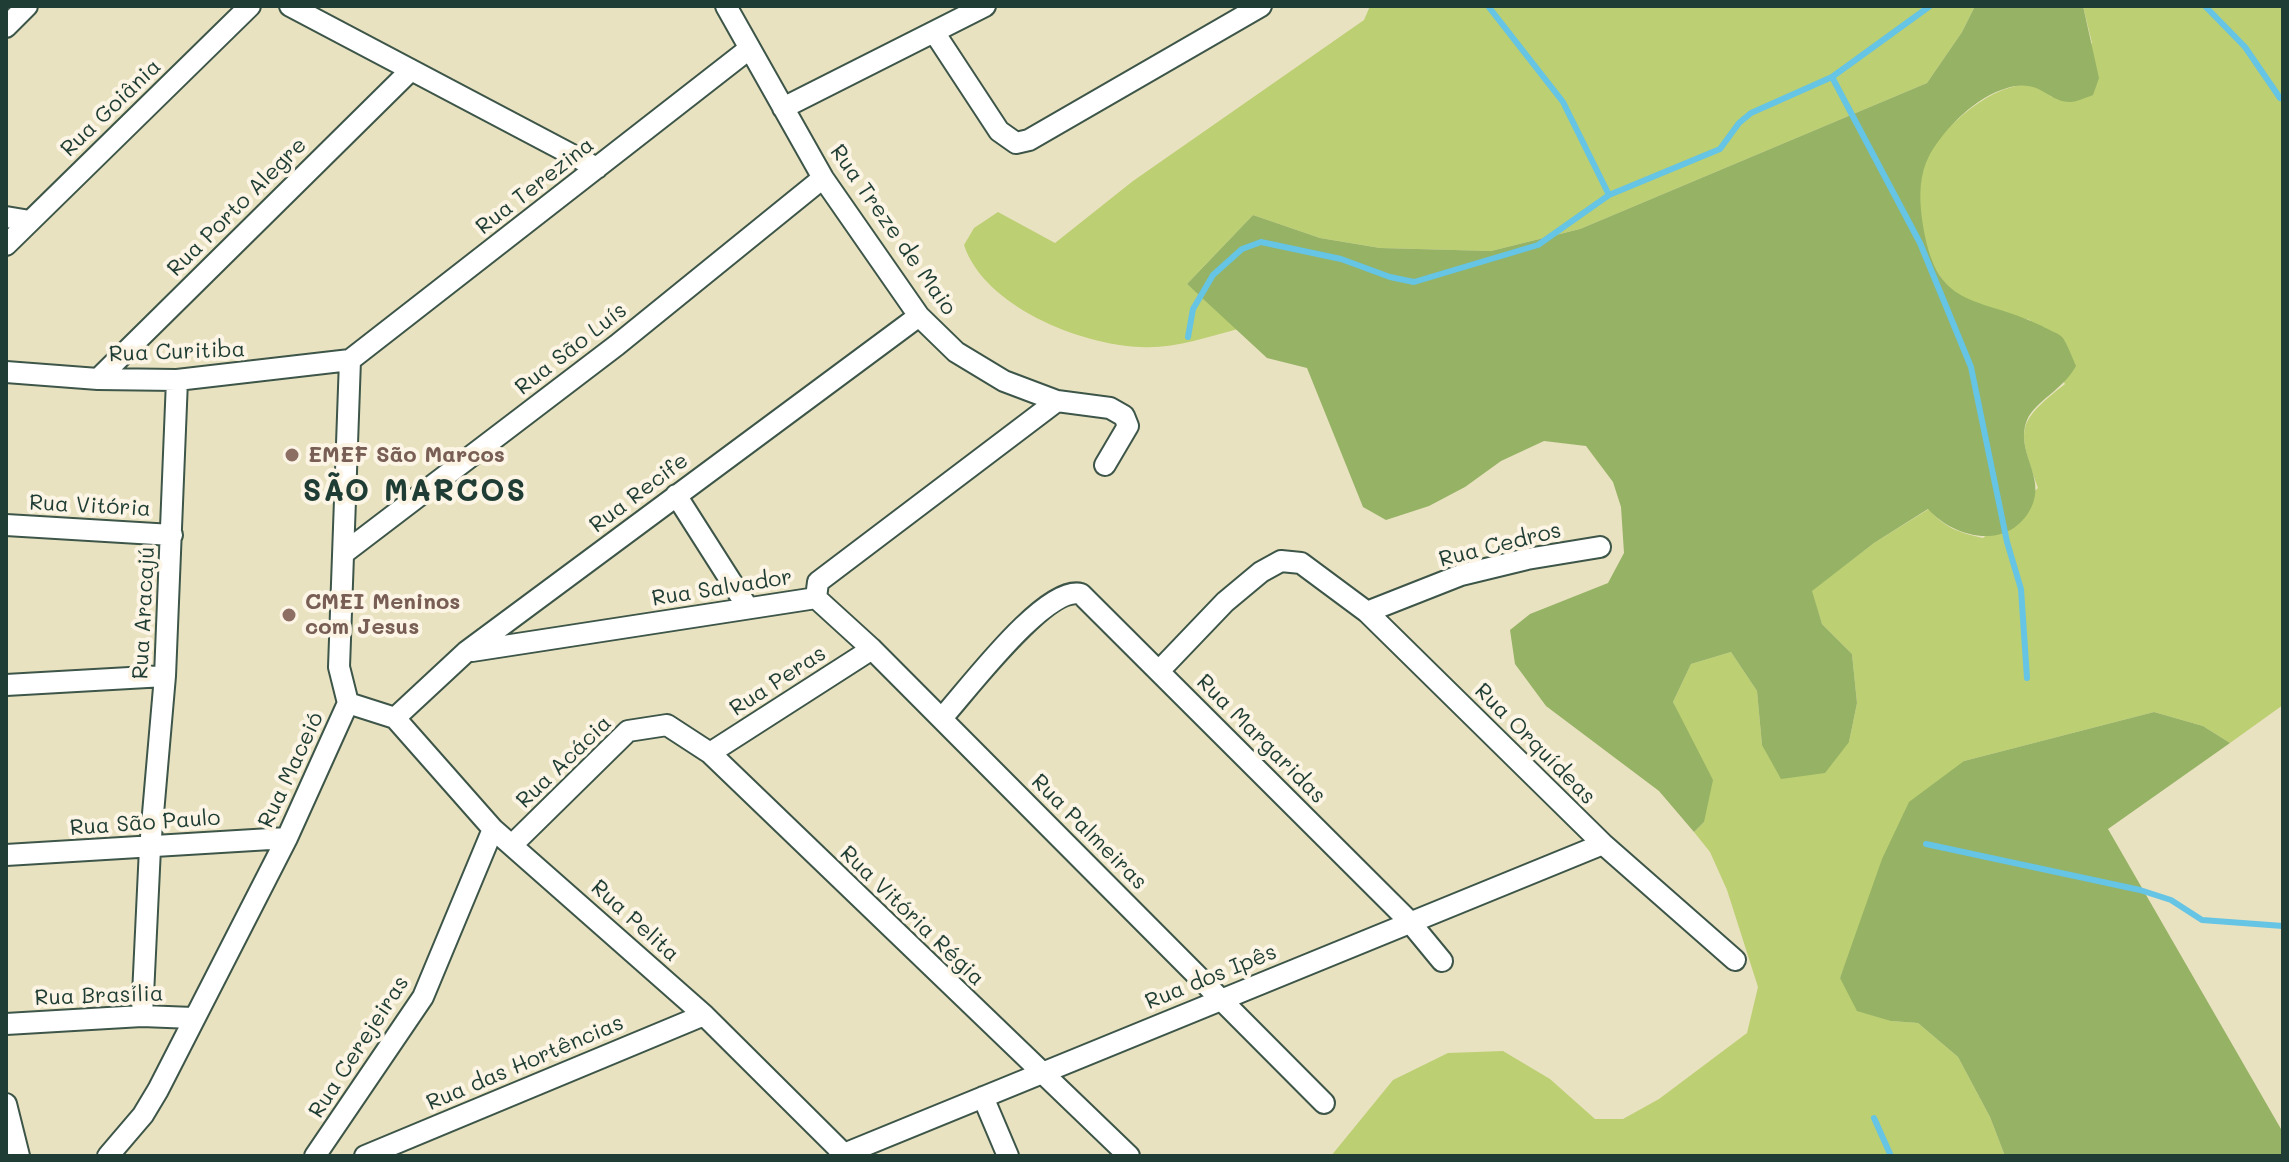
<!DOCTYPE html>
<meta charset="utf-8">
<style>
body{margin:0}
#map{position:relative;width:2289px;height:1162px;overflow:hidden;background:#e9e2c0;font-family:Mali,sans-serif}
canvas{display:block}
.frame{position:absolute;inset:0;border:8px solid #1f3d34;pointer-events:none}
</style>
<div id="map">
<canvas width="2289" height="1162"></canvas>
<div class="frame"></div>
</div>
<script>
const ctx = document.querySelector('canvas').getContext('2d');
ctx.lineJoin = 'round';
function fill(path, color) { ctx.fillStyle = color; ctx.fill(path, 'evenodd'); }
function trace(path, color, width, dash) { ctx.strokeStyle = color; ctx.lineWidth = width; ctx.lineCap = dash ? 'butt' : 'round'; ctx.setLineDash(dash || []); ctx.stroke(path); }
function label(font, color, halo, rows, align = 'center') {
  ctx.font = font + ' Mali,sans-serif'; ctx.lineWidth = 8; ctx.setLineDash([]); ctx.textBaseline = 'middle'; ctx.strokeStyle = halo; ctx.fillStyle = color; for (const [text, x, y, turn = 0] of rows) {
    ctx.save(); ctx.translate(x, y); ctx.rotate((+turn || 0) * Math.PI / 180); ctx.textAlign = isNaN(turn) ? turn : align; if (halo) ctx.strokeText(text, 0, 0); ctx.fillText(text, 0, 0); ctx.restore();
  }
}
fill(new Path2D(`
 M1370,6h605l-13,26 -35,51 -347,146 -89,22 -111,-3 -60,-10 -67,-23 -66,69 51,45c-31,8 -65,20 -97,18 -61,-2 -157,-41 -177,-102l10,-17 24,-16 57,31 78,-62 231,-161z
 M2083,6h200v699l-53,38 -27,-17 -49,-14 -190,49 -101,158 -23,59 51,43 27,2 40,34 32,60 15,39h-674l62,-76 55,-27 55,-2 47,28 45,40h28l36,-20 88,-66 11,-46 -31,-97 -17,-38 -16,-20 10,-10 -14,-82 -17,-38 18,-38 40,-12 26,39 5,54 87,-3 8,-39 -5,-49 -30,-30 -11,-33 63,-48 55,-34c14,18 31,24 54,29l55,-50c-20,-59 -24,-64 27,-104l-35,-64c-22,-5 -52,-10 -70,-23 -35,-24 -50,-91 -37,-130 11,-35 75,-91 114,-81 5,2 11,8 15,11l40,-54z`), '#bccf73');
fill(new Path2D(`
 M1975,6h108l16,72 -6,17c-6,2 -16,7 -23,7 -23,0 -29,-24 -63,-14 -31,9 -61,39 -77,66 -11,20 -11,43 -8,65 13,94 54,75 120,107 6,4 17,7 21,12 5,8 9,19 13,28 -14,25 -40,34 -49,54 -13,31 20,57 4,88 -22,43 -76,31 -103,1l-54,34 -62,48 10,33 30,30 5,49 -8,39 -24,31 -44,6 -19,-34 -5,-54 -26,-39 -40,12 -18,38 40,78 -9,42 -10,10 -35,-41 -113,-85 -31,-42 -5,-34 20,-16 78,-31 16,-30 -3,-46 -8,-25 -27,-36 -42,-5 -43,20 -36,26 -36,19 -43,14 -23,-13 -56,-139 -40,-10 -80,-74 66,-69 67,23 60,10 111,3 89,-22 347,-146 35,-51z
 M2154,712l49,14 27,17 -122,86 173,300 2,27h-278l-15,-39 -32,-60 -40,-34 -27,-2 -34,-10 -17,-33 42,-119 27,-57 55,-41z`), '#95b265');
trace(new Path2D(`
 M1488,6l75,96 46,93
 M2205,6l40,41 35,51
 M1832,77l88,166 51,124 36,175 14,47 6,89
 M1188,337l5,-28 20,-34 29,-26 19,-7 80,17 49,18 24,5 124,-37 71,-50 111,-46 19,-26 12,-10 81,-36 98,-71
 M1926,844l214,46 31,10 31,20 81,6
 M1874,1118l17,38`), '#66c4e4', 6);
const street = new Path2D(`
 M290,6l307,162
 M726,6l97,172 96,138 37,36 48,29 53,20 53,7 14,8 4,10 -23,39
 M6,27l21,-21
 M934,32l65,99 17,12 13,-3 232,-134
 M783,108l202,-102
 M6,217l24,4
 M6,245l244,-239
 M350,360l399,-311
 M6,372l92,7 79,1 173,-20
 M98,379l313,-309
 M676,495l72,113
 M6,525l166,10
 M344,553l273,-208 206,-167
 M816,598l56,51 452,454
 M816,598l2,-16 239,-181
 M1367,612l94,-37 66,-16 73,-12
 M472,651l344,-53
 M1159,671l66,-69 36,-30 20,-11 20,2 66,49 236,232 132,116
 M6,685l159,-9
 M348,703l47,15
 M395,718l71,-66 453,-336
 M395,718l98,111 211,186 142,141
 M942,718c24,-26 104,-134 139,-124l328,327 33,40
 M710,753l162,-104
 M513,844l115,-113 39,-6 43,28 419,403
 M6,855l281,-17
 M142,1016l8,-168 15,-172 12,-296
 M6,1024l136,-8 51,2
 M983,1097l25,59
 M6,1104l13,52
 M108,1156l35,-41 15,-25 129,-252 61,-135 -9,-36 11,-307
 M315,1156l108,-159 70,-168
 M365,1156l339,-141
 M839,1156l764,-312`);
trace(street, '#3d5649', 24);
trace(street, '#fff', 20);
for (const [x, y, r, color] of [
 [292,455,8,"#8d6e63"],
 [289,615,8,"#8d6e63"]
]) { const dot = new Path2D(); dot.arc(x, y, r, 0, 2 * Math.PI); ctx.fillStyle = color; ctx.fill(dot); trace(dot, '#fcf5e5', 3); }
label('22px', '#1f3d34', '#fcf5e5', [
 ["Rua Goiânia",111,108,-44],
 ["Rua Terezina",535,186,-38],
 ["Rua Porto Alegre",237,207,-45],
 ["Rua Treze de Maio",893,230,55],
 ["Rua São Luís",571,349,-38],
 ["Rua Curitiba",177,352,-2],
 ["Rua Recife",639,493,-37],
 ["Rua Vitória",90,506,3],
 ["Rua Cedros",1500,545,-14],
 ["Rua Salvador",722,588,-9],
 ["Rua Aracajú",144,613,-87],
 ["Rua Peras",778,681,-33],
 ["Rua Margaridas",1261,739,45],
 ["Rua Orquídeas",1535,744,45],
 ["Rua Acácia",564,762,-44],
 ["Rua Maceió",291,770,-65],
 ["Rua São Paulo",145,823,-4],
 ["Rua Palmeiras",1089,832,45],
 ["Rua Vitória Régia",912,916,44],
 ["Rua Pelita",635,921,42],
 ["Rua dos Ipês",1211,977,-22],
 ["Rua Brasília",99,996,-2],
 ["Rua Cerejeiras",359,1047,-57],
 ["Rua das Hortências",525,1063,-23]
]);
label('bold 22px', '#785e54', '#fcf5e5', [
 ["EMEF São Marcos",308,455],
 ["CMEI Meninos",305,602],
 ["com Jesus",305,627]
], 'left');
ctx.letterSpacing = '2px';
label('bold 30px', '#1f3d34', '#fcf5e5', [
 ["SÃO MARCOS",415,492]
]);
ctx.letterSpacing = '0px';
</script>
